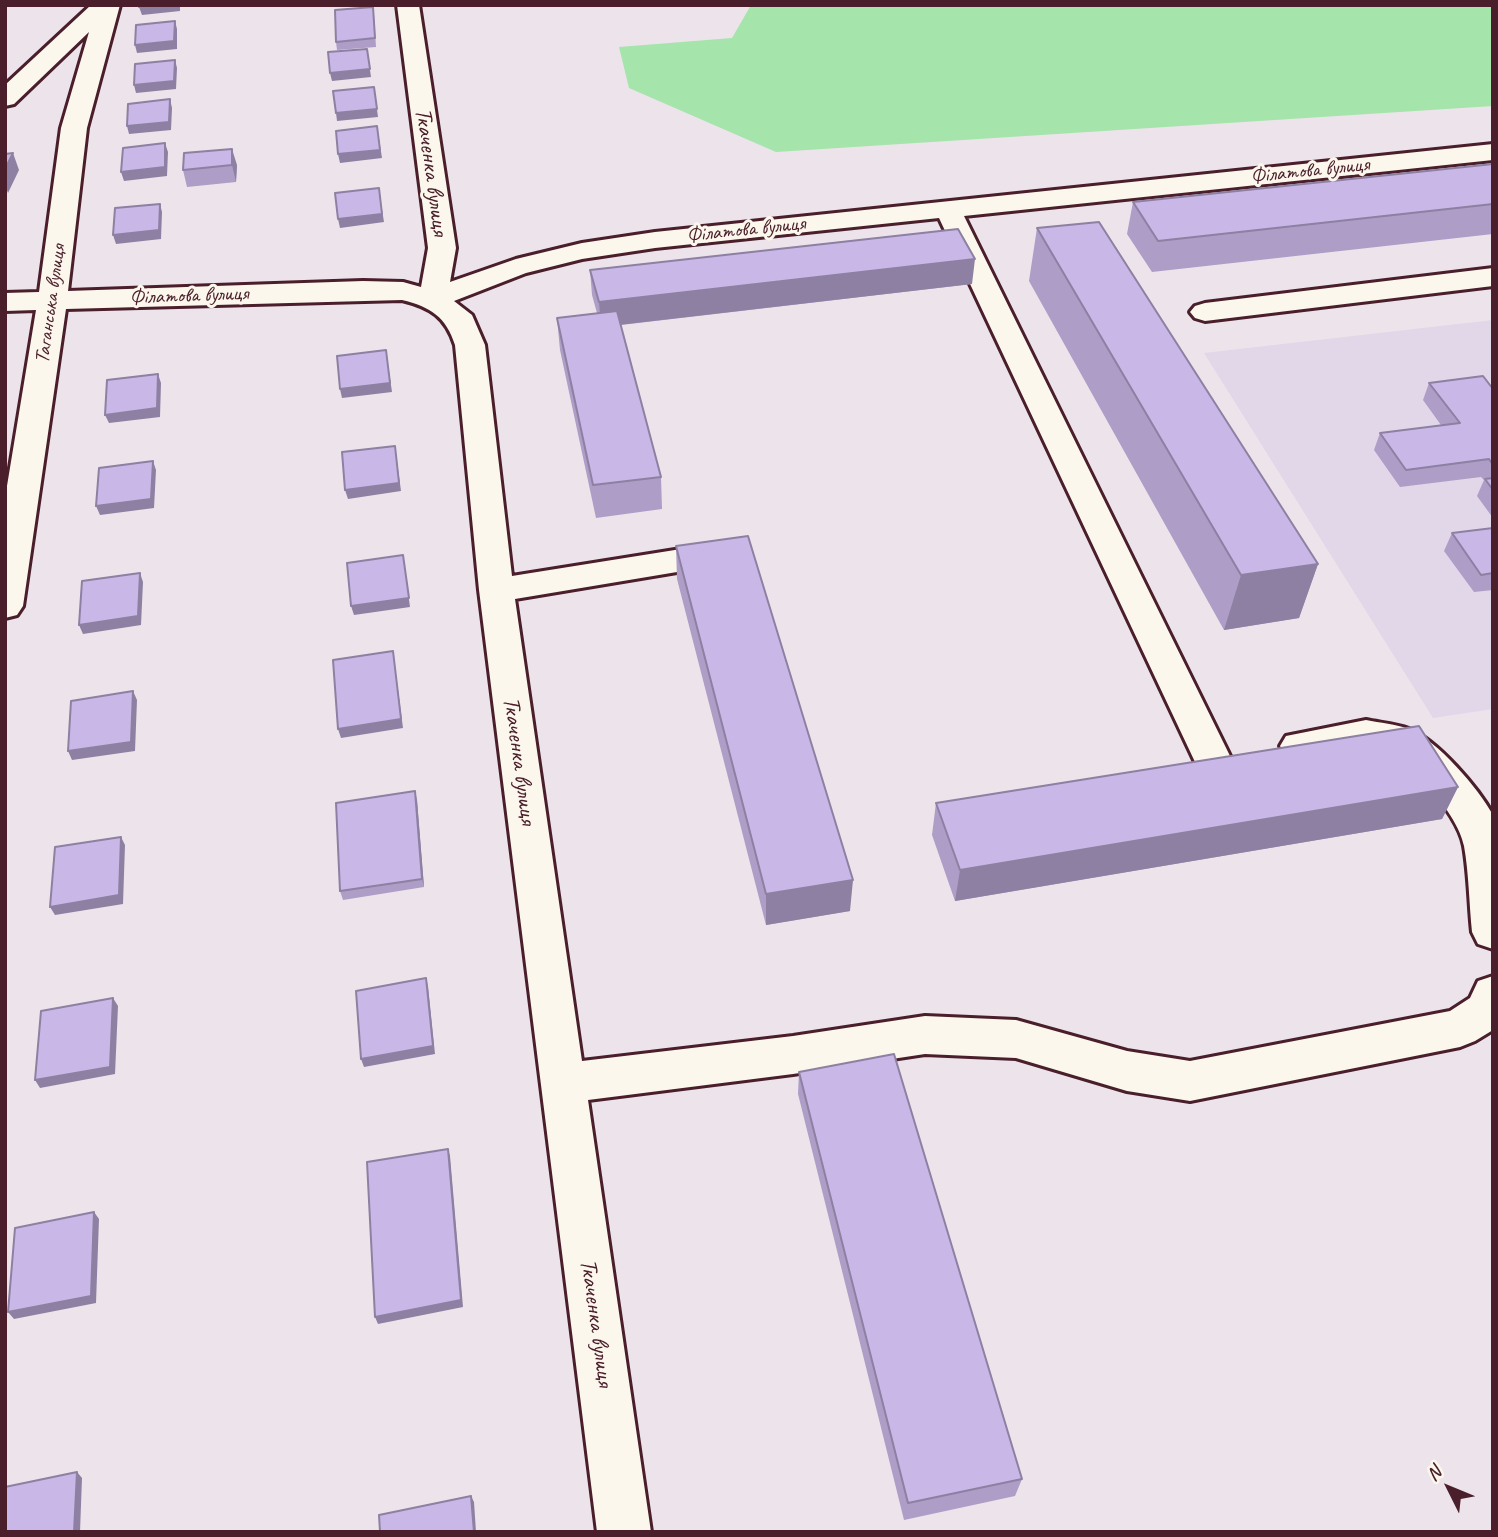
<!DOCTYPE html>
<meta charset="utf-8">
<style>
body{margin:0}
#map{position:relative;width:1498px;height:1537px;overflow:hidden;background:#ece4ea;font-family:Caveat,sans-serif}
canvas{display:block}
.frame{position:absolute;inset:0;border:7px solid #4a1f2b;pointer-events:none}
.north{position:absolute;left:1414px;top:1453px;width:70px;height:70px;-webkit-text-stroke:5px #fbf7ec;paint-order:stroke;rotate:313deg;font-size:19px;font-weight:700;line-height:28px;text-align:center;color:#4a1f2b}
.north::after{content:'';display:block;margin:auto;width:24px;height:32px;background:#4a1f2b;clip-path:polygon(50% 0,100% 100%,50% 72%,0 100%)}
</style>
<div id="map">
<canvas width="1498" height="1537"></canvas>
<div class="frame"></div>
<div class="north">N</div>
</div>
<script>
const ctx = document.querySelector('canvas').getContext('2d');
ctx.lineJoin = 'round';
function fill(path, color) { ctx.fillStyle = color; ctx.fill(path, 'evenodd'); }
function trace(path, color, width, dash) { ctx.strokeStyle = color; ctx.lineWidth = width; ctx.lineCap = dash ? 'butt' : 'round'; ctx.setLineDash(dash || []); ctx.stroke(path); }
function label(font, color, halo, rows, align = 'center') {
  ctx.font = font + ' Caveat,sans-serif'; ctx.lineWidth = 6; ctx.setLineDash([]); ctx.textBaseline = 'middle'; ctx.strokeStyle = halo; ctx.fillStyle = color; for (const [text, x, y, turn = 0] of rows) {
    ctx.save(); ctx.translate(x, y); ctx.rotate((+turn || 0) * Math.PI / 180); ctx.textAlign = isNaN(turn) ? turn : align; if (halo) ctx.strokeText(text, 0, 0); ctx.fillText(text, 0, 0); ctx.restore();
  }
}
fill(new Path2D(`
 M1493,320v389l-60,9 -229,-365z`), '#e2d6e9');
fill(new Path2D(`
 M751,5h742v101l-717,46 -147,-64 -10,-41 113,-9z`), '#a5e4ab');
const minor = new Path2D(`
 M91,5h29l-33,123 -19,163 295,-10 40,1 18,5 7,-39 -31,-243h22l37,243 -6,34 66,-23 66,-16 73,-11 838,-88v16l-529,56 269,546 -5,10 -14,4 -14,-4 -5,-10 -256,-544 -284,30 -73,11 -56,14 -72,28 18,14 13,30 27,231 213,-34 12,3 5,8 -5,8 -12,3 -210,35 67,462 211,-25 132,-20 91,4 111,31 63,10 260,-50 20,-13 8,-17 15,-5v54l-18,11 -15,6 -270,54 -63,-10 -111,-33 -91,-4 -132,20 -205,26 63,432h-54l-118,-942 -24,-245c-9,-28 -24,-38 -53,-45l-336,9 -43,297 -6,9 -12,3v-120l31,-188 -31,1v-18l34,-1 22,-164 28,-96 -75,72 -9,2v-21z
 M1493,268v18l-288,35 -10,-3 -5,-6 5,-6 10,-3z
 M1366,720c14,3 30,4 43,9 29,12 69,59 84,86v134l-15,-5 -6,-12c-3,-28 -3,-58 -8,-86 -6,-34 -63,-99 -99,-98 -27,1 -53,16 -79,8l-6,-10 6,-10z`);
trace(minor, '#4a1f2b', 6);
fill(minor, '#fbf7ec');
fill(new Path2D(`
 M374,15l2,32 -39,3 -1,-8z
 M1493,164v70l-341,38 -25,-38 6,-32z
 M237,165l-1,17 -49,5 -4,-17z
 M1037,228l281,336 -19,54 -75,12 -195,-349z
 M590,270l382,14 -351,41 40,152 1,32 -66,9 -36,-168 -3,-32 40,-5 -5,-18z
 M1429,383l64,6v129l-16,-22 7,-16 -3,-3 -81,10 -26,-37 6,-17 61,-8 -18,-25z
 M1493,528v62l-19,2 -30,-41 8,-18z
 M676,546l174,365 -84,14 -89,-346z
 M1458,787l-16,32 -487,82 -23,-66 4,-32z
 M417,800l7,87 -81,13 -3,-9z
 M799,1072l223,407 -7,17 -111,24 -106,-426z`), '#ad9dc7');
fill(new Path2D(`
 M159,5h21v6l-38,4 -3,-8z
 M175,21l2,8v20l-40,4 -2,-8z
 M367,49l4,28 -39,4 -2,-8z
 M175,60l2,8 -1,21 -40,4 -2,-8z
 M374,87l4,30 -41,4 -1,-8z
 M170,99l2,9 -1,22 -42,4 -2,-8z
 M377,126l5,32 -42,5 -2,-9z
 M165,143l3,9 -1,24 -43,5 -3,-9z
 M232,149l5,16 -1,17 -4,-17z
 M13,153l6,17 -11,23 -3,-8v-16z
 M380,197l4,25 -44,6 -2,-9z
 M160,204l2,8 -1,27 -45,5 -3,-9z
 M975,259l-3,25 -371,43 -2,-25z
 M386,350l6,42 -50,6 -2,-9z
 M158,374l3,9 -1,34 -51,6 -4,-8z
 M395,446l6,45 -53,8 -3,-9z
 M153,461l3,9 -2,38 -54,7 -4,-9z
 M403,555l7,52 -56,8 -3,-9z
 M1318,564l-19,54 -75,12 17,-55z
 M140,573l3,9 -2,43 -58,9 -4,-9z
 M393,651l10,77 -62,10 -3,-9z
 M133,691l4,9 -2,51 -63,9 -4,-9z
 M1458,787l-16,32 -487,82 5,-31z
 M415,791l2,9 7,87 -2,-8z
 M121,837l4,8 -2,59 -68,11 -5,-8z
 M853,880l-3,31 -84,14v-31z
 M426,978l2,8 7,68 -71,13 -3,-8z
 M113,998l5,8 -3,68 -75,14 -5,-8z
 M448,1149l2,7 13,151 -85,17 -3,-7z
 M94,1212l5,7 -3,84 -82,16 -6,-7z
 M77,1472l5,6 -2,54h-6z
 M471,1496l3,6 2,30h-2z`), '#8d80a2');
const building = new Path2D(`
 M139,5h20l-20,2z
 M373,7l2,31 -39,4 -1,-32z
 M175,21l-1,20 -39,4 1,-20z
 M367,49l3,20 -40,4 -2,-21z
 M175,60l-1,21 -40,4 1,-21z
 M374,87l3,22 -41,4 -3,-22z
 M170,99l-1,23 -42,4 1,-22z
 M377,126l3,24 -42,4 -2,-23z
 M165,143v24l-44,5 2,-24z
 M232,149v16l-49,5 1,-17z
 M13,153l-8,16v-15z
 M1493,164v40l-335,37 -25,-39z
 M379,188l3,26 -44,5 -3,-26z
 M160,204l-1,26 -46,5 2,-27z
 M1099,222l219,342 -77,11 -204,-347z
 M958,229l17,30 -376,43 -9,-32z
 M617,311l44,166 -68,8 -36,-167z
 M386,350l4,33 -50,6 -3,-33z
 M158,374l-1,34 -52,7 2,-35z
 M1483,376l10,13v76l-4,-6 -83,11 -26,-37 80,-10 -31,-40z
 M395,446l4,37 -54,7 -3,-38z
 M153,461l-2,38 -55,7 3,-38z
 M1493,478v12l-8,-11z
 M1493,528v45l-12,2 -29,-42z
 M748,536l105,344 -87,14 -90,-348z
 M403,555l6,43 -58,8 -4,-43z
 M140,573l-2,43 -59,9 3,-44z
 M393,651l8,68 -63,10 -5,-69z
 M133,691l-2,51 -63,9 3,-50z
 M1419,726l39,61 -498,83 -24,-67z
 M415,791l7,88 -82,12 -4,-88z
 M121,837l-2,58 -69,12 5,-60z
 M426,978l7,68 -72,13 -5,-68z
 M113,998l-3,69 -75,13 6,-69z
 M894,1054l128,425 -114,24 -109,-431z
 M448,1149l13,151 -86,17 -8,-155z
 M94,1212l-3,84 -83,16 7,-84z
 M77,1472l-3,60h-69v-45z
 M471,1496l3,36h-94l-1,-17z`);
fill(building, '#c9b7e7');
trace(building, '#8d80a2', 2);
label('21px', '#4a1f2b', '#fbf7ec', [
 ["Філатова вулиця",1310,171,-6],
 ["Філатова вулиця",746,230,-6],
 ["Філатова вулиця",189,296,-2],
 ["Таганська вулиця",51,304,-82]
]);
label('24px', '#4a1f2b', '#fbf7ec', [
 ["Ткаченка вулиця",431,172,82],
 ["Ткаченка вулиця",519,761,82],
 ["Ткаченка вулиця",596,1323,82]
]);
</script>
